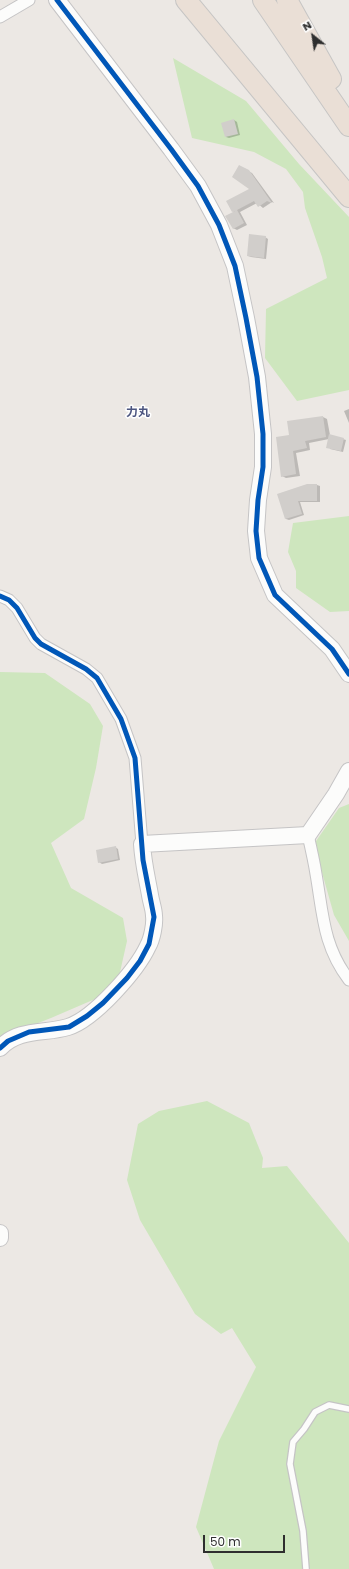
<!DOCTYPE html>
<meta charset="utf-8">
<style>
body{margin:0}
#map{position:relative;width:349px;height:1569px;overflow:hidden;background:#ece8e4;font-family:Poppins,sans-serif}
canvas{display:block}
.north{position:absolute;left:293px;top:16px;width:40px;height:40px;-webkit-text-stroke:3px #fff;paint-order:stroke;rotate:330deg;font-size:11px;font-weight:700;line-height:16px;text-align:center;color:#2e2e2e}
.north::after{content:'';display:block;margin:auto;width:14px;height:18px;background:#2e2e2e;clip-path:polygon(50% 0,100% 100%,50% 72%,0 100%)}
.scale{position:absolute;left:203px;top:1535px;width:82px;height:18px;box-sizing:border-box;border:2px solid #2e2e2e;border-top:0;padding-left:5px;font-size:12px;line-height:14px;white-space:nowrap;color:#2e2e2e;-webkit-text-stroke:3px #fff;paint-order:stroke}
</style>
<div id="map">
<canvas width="349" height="1569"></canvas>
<div class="north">N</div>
<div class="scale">50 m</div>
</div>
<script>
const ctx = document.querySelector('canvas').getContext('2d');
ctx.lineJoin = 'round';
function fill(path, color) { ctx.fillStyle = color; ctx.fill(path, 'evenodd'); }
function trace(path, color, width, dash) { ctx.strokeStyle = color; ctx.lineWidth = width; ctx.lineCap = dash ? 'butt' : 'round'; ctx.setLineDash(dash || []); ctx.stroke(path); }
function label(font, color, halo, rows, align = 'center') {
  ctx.font = font + ' Poppins,"Noto Sans JP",sans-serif'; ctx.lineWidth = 3; ctx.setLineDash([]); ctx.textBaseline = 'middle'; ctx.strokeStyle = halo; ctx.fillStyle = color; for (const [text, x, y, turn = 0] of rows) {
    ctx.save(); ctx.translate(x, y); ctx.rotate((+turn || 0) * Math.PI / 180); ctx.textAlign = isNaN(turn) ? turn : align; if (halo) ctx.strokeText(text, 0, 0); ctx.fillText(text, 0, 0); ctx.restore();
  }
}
fill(new Path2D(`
 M173,58l73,43 53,63 50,53v173l-52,11 -32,-43 1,-49 61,-31 -5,-21 -17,-49 -2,-16 -17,-23 -32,-17 -62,-14z
 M349,516v95l-19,1 -34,-24v-17l-8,-19 5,-29z
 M0,672l45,1 45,31 13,22 -7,42 -12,51 -33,24 20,45 52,30 4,23 -11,49 -65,28 -51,20z
 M349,804v137l-15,-26 -20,-71 25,-36z
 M207,1101l42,22 14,35 -1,10 25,-2 62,77v326h-135l-18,-42 23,-86 37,-74 -24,-39 -11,6 -26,-20 -55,-94 -13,-40 11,-56 21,-13z`), '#cee6be');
fill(new Path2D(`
 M234,120l3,2 3,13 -11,3 -3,-1z
 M239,166l13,7 22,30 -2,-1 -9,6 -6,-5 -17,9 7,13 -10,5 -4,-2 2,-16h-2l18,-23z
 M265,237l3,2 -2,20 -15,-2 -3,-1z
 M349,409v14l-5,-12z
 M323,417l4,2 3,16 16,5 -3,12 -13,-3 -1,-10 -20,4 1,7 -14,3 4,23 -14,2 -4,-2 8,-40z
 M317,485l3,1v16h-20l4,13 -15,5 -3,-1 -8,-24z
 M115,847l3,2 2,11 -18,4 -3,-2z`), '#0003');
fill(new Path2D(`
 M234,119l4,15 -13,3 -4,-14z
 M239,165l10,5 23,33 -5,-2 -9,6 -4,-6 -17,9 7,13 -11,6 -8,-13 10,-5 -3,1 -6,-11 23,-12 -17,-12z
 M249,234l17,2 -2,22 -17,-2z
 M323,416l3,21 -21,4 2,7 -14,3 3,23 -15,3 -5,-40 13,-2 -2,-14z
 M329,434l15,4 -3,13 -15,-3z
 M307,484h10v17h-19l4,13 -17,5 -8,-25z
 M116,846l2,13 -20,4 -2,-13z`), '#d1cecb');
const lane = new Path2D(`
 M306,1569l-3,-38 -13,-67 3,-22 11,-13 11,-17 14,-7 20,4`);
const street = new Path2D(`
 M0,17l29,-17
 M0,596l9,4 8,8 18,30 6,6 45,25 11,9 24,41 14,39 7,86
 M308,835c3,13 6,26 8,39 7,40 7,72 33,106`);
const secondary = new Path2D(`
 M57,0l114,149 27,37 21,39 16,41 11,52 11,59 6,57v33l-5,33 -2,31 3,27 16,37 57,54 17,25
 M0,1048c19,-20 45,-14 68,-21 26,-8 69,-57 80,-81 4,-7 7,-22 6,-30 0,-7 -3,-14 -4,-21 -3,-17 -7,-33 -8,-51l166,-9 28,-41 13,-23
 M0,1233v5`);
const highway = new Path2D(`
 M186,0l163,197
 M263,0l86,126
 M287,0l44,79`);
trace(lane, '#c5c4c5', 8);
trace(street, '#c5c4c5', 13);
trace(secondary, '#c5c4c5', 18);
trace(highway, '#c6c5c4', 22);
trace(lane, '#fcfcfb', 5.5);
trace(street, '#fcfcfb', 11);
trace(secondary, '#fcfcfb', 16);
trace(highway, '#eadfd6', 20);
trace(new Path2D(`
 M57,0l114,149 27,37 21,39 16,41 11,52 11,59 6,57v33l-5,33 -2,31 3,27 16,37 57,54 17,25
 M0,596l9,4 8,8 18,30 6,6 45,25 11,9 24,41 14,39 8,102 11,57 -5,27 -9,17 -13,17 -24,25 -16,13 -18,11 -40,5 -21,9 -8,7`), '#0057b8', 5);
label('bold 12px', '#4d5680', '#fff', [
 ["力丸",138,413]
]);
</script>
